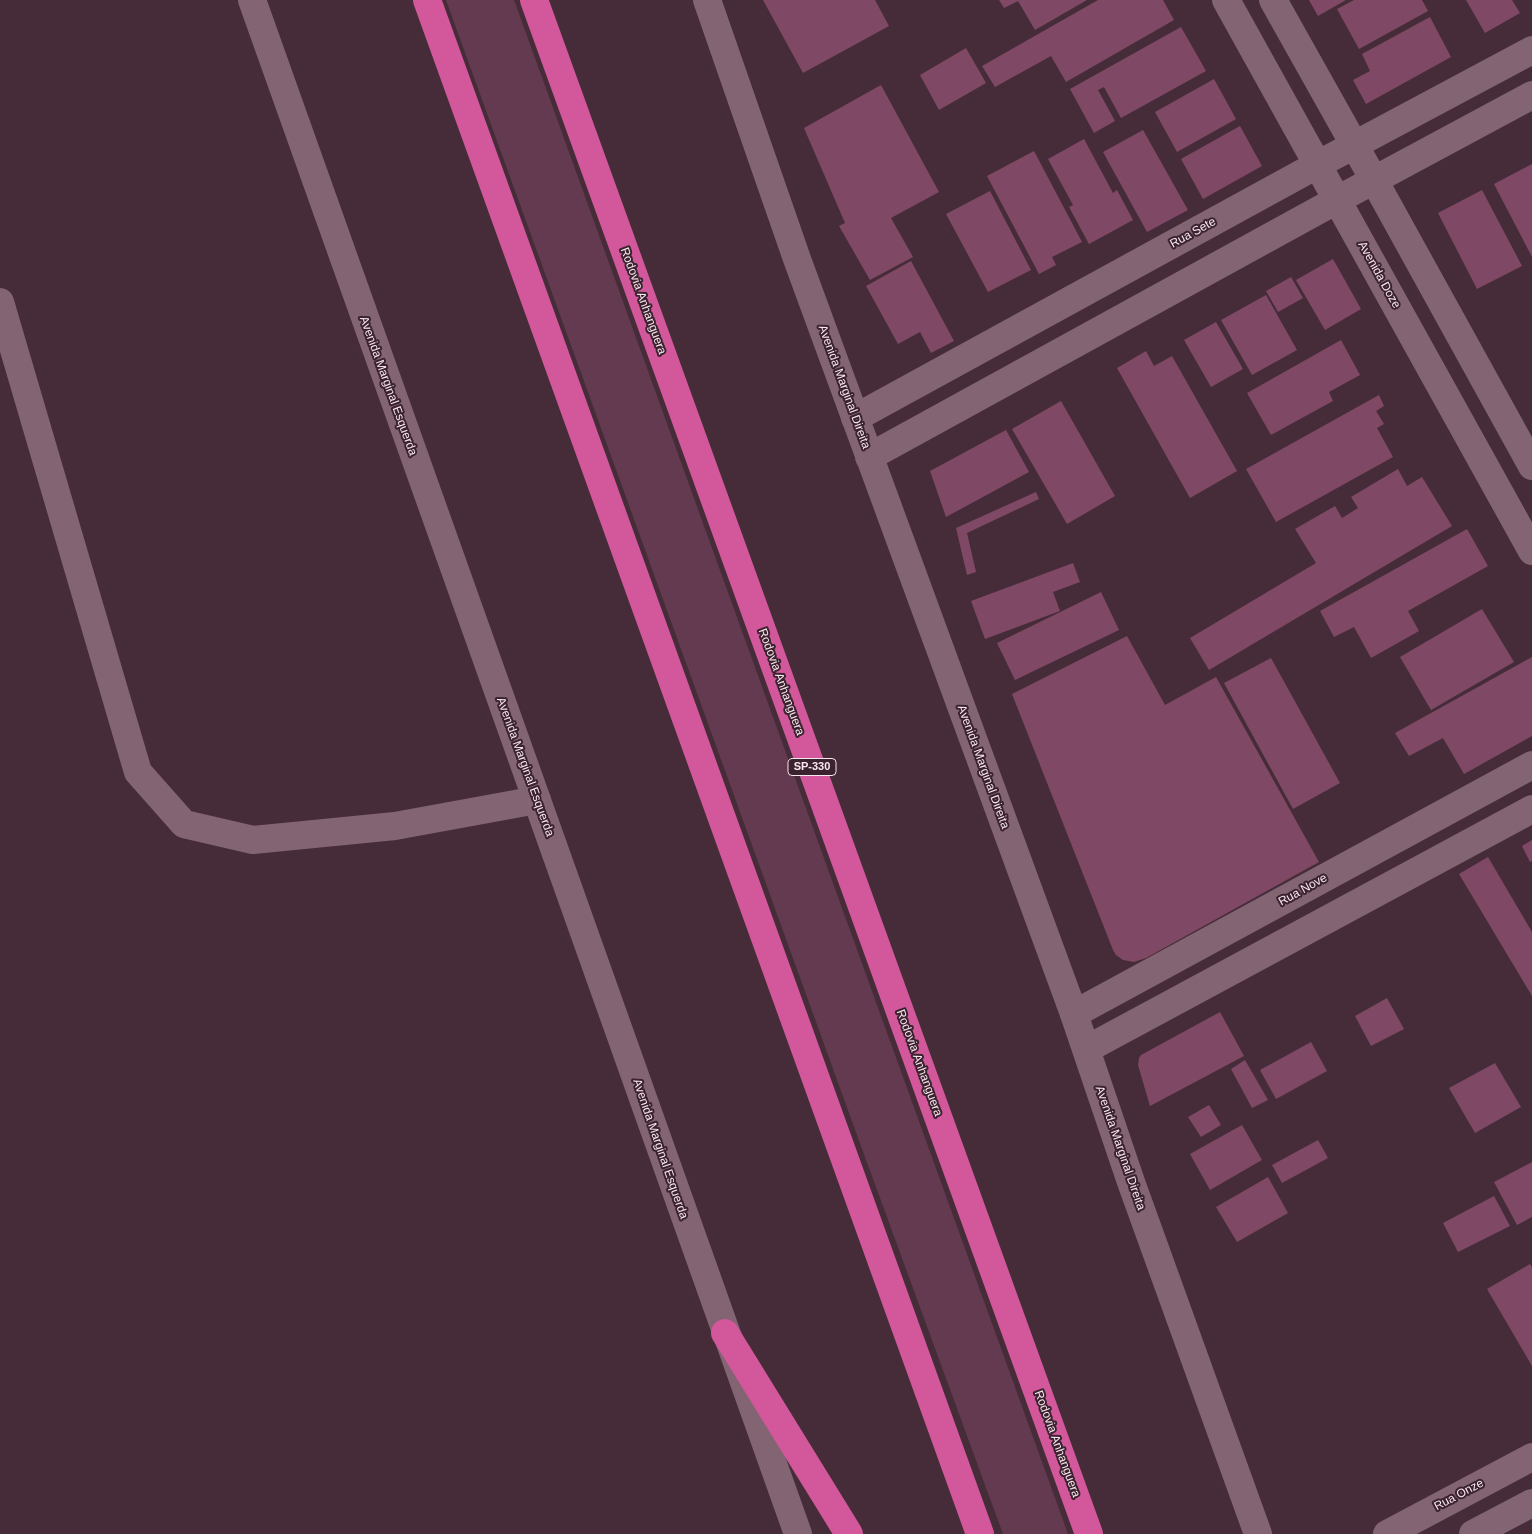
<!DOCTYPE html>
<style>
body{margin:0}
canvas{display:block;background:#462c39}
</style>
<canvas width="1532" height="1534"></canvas>
<script>
const ctx = document.querySelector('canvas').getContext('2d');
ctx.lineJoin = 'round';
function fill(path, color) { ctx.fillStyle = color; ctx.fill(path, 'evenodd'); }
function trace(path, color, width, dash) { ctx.strokeStyle = color; ctx.lineWidth = width; ctx.lineCap = dash ? 'butt' : 'round'; ctx.setLineDash(dash || []); ctx.stroke(path); }
function label(font, color, halo, rows, align = 'center') {
  ctx.font = font + ' Arial,sans-serif'; ctx.lineWidth = 4; ctx.setLineDash([]); ctx.textBaseline = 'middle'; ctx.strokeStyle = halo; ctx.fillStyle = color; for (const [text, x, y, turn = 0] of rows) {
    ctx.save(); ctx.translate(x, y); ctx.rotate((+turn || 0) * Math.PI / 180); ctx.textAlign = isNaN(turn) ? turn : align; if (halo) ctx.strokeText(text, 0, 0); ctx.fillText(text, 0, 0); ctx.restore();
  }
}
fill(new Path2D(`
 M446,0h68l554,1534h-65l-142,-388z`), '#633a4f');
fill(new Path2D(`
 M763,0h112l14,26 -86,47z
 M999,0h88l-52,30 -17,-29 -14,7z
 M1098,0h65l11,20 -108,62 -15,-26 -56,31 -13,-21z
 M1309,0h37l-28,16z
 M1354,0h68l6,11 -69,38 -22,-40z
 M1466,0h46l8,13 -35,20z
 M1430,17l21,40 -85,47 -13,-24 17,-9 -8,-17z
 M1181,27l25,44 -85,47 -17,-31 -6,3 17,31 -21,12 -24,-44z
 M966,48l20,35 -47,27 -19,-35z
 M1214,79l22,40 -59,33 -22,-40z
 M881,85l58,107 -48,26 22,39 -43,23 -31,-54 6,-3 -41,-95z
 M1240,126l22,40 -59,33 -22,-40z
 M1143,130l45,80 -41,22 -44,-80z
 M1084,139l29,54 4,-3 16,30 -44,24 -20,-37 4,-2 -25,-46z
 M1034,151l48,91 -30,15 4,8 -17,9 -52,-98z
 M1532,164v93l-38,-73z
 M1482,190l40,76 -45,23 -39,-76z
 M990,191l41,79 -43,22 -42,-78z
 M1333,259l28,50 -36,21 -29,-50z
 M911,261l43,80 -23,12 -11,-21 -22,12 -32,-58z
 M1291,277l12,21 -25,14 -12,-21z
 M1266,295l31,55 -45,25 -31,-55z
 M1216,322l27,47 -32,18 -27,-47z
 M1341,340l19,35 -31,17 4,9 -62,34 -24,-42z
 M1146,351l8,15 18,-10 65,115 -47,27 -73,-130z
 M1379,395l5,11 -8,5 8,13 -7,4 16,29 -117,65 -30,-53z
 M1061,401l54,95 -48,28 -55,-95z
 M1006,430l23,42 -83,45 -16,-46z
 M1398,469l9,17 15,-9 30,49 -243,144 -19,-32 126,-75 -21,-34 40,-23 7,12 16,-10 -7,-11z
 M1036,492l3,7 -72,34 9,39 -9,3 -11,-47z
 M1467,529l21,37 -80,45 11,20 -48,27 -17,-31 -20,10 -14,-26z
 M1073,563l7,19 -27,10 7,19 -75,28 -14,-38z
 M1101,592l18,38 -104,50 -18,-37z
 M1482,609l32,53 -83,48 -31,-53z
 M1127,636l38,69 51,-28 103,185 -173,96 -12,4 -11,-2 -7,-5 -3,-5 -101,-256z
 M1532,657v79l-68,38 -21,-36 -34,18 -14,-23z
 M1271,658l69,125 -47,26 -69,-126z
 M1532,840v21l-2,1 -8,-16z
 M1488,857l44,75v64l-73,-122z
 M1387,998l17,31 -33,17 -16,-30z
 M1220,1012l24,44 -94,50 -12,-41 1,-7 2,-3z
 M1311,1042l16,29 -51,28 -16,-29z
 M1245,1060l23,40 -16,8 -21,-39z
 M1495,1063l26,44 -46,26 -26,-45z
 M1209,1105l12,20 -20,12 -13,-20z
 M1242,1125l20,35 -52,30 -20,-36z
 M1318,1140l10,18 -46,25 -10,-18z
 M1532,1162v55l-15,8 -23,-43z
 M1268,1177l20,36 -51,29 -21,-35z
 M1494,1196l16,30 -52,26 -15,-29z
 M1530,1264l2,3v99l-45,-77z`), '#7f4864');
trace(new Path2D(`
 M1226,0l306,551
 M1273,0l101,180 158,286
 M0,302l138,470 46,52 69,16 142,-14 142,-26
 M855,418l462,-253 215,-115
 M869,457l468,-257 195,-105
 M1074,1014l458,-249
 M1087,1049l445,-240
 M1387,1534l145,-77
 M1473,1534l59,-31`), '#826472', 28);
trace(new Path2D(`
 M252,0c102,294 209,586 313,879 78,218 154,437 233,655
 M707,0l90,259 277,755 57,168 127,352`), '#826472', 28);
trace(new Path2D(`
 M427,0l553,1534
 M534,0l555,1534
 M725,1333l124,201`), '#d2579b', 28);
for (const [x, y, w] of [
 [812,767,48]
]) { const box = new Path2D(); box.roundRect(x - w / 2, y - 8.5, w, 17, 4); ctx.fillStyle = '#3b222f'; ctx.fill(box); trace(box, '#f9e7ef', 1); }
label('bold 11px', '#f9e7ef', null, [
 ["SP-330",812,767]
]);
label('12px', '#f9e7ef', '#3b222f', [
 ["Rua Sete",1193,233,-29],
 ["Avenida Doze",1379,275,61],
 ["Rodovia Anhanguera",643,301,70],
 ["Avenida Marginal Esquerda",388,386,70],
 ["Avenida Marginal Direita",844,387,70],
 ["Rodovia Anhanguera",781,682,70],
 ["Avenida Marginal Esquerda",525,767,70],
 ["Avenida Marginal Direita",983,767,70],
 ["Rua Nove",1303,890,-29],
 ["Rodovia Anhanguera",919,1063,70],
 ["Avenida Marginal Direita",1120,1148,71],
 ["Avenida Marginal Esquerda",660,1149,71],
 ["Rodovia Anhanguera",1057,1444,70],
 ["Rua Onze",1459,1495,-28]
]);
</script>
